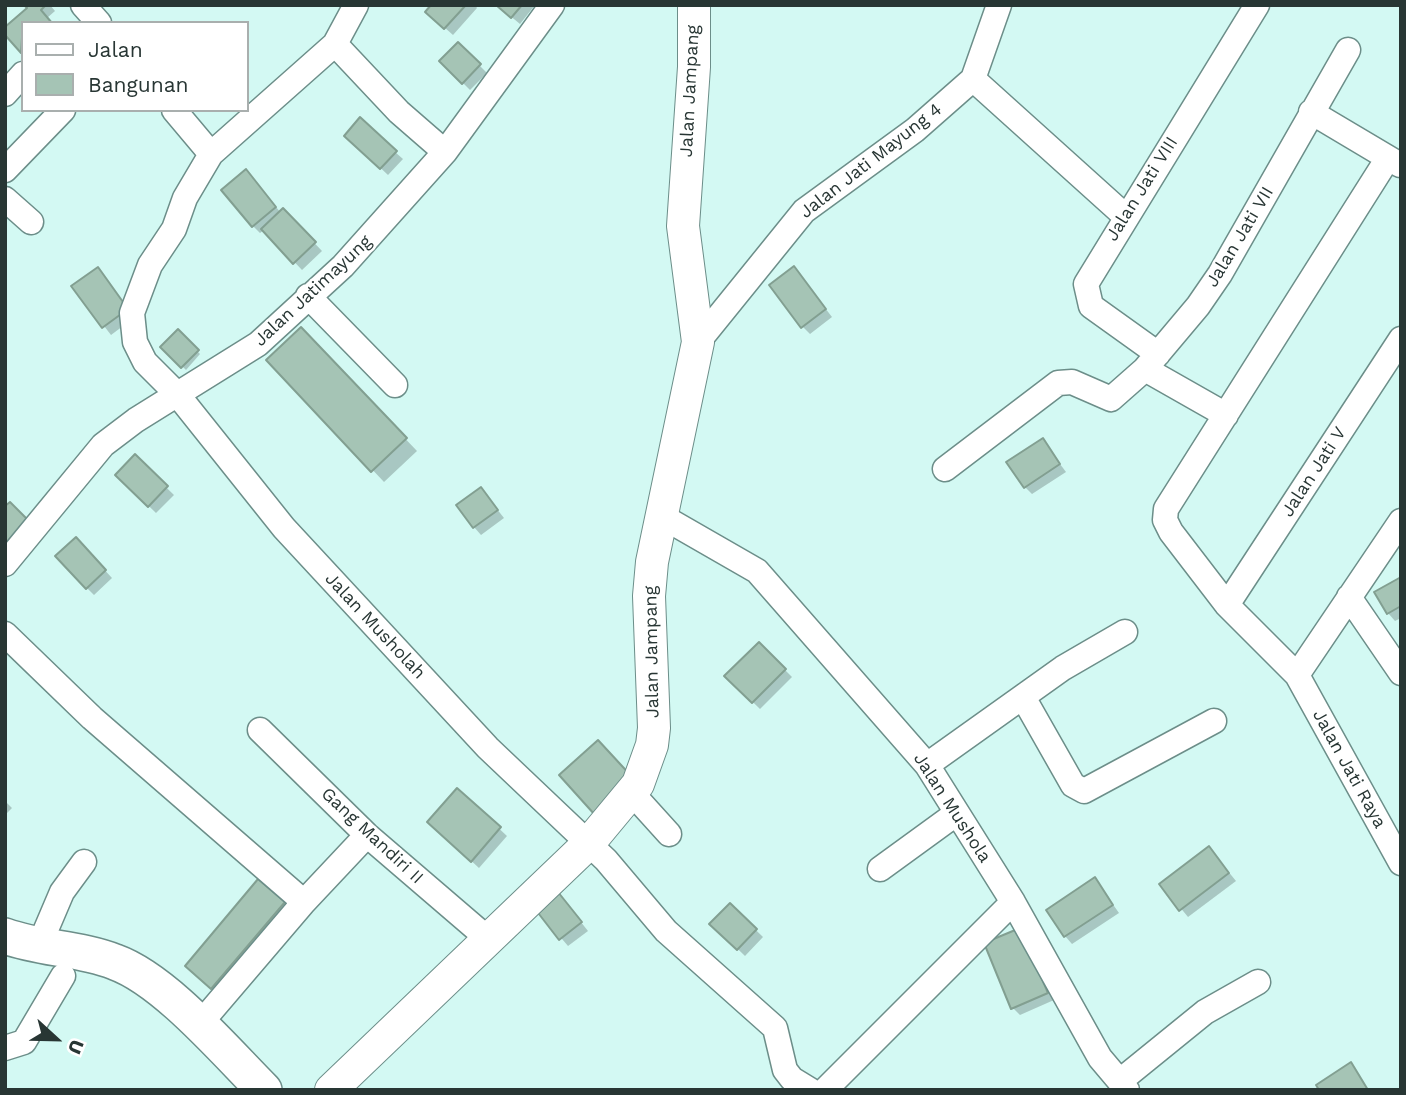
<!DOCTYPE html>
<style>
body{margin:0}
#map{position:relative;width:1406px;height:1095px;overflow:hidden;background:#d3f9f3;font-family:"Work Sans",sans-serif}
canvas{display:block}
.frame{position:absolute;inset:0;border:7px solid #283634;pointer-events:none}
.legend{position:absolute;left:21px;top:21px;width:228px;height:91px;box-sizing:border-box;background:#fff;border:2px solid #a9afae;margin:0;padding:9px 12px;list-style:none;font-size:21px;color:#283634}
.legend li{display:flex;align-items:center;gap:14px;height:35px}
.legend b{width:35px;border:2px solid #a9afae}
.north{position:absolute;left:21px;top:1004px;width:70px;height:70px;-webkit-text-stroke:5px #fff;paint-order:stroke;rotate:112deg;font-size:19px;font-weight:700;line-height:28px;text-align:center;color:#283634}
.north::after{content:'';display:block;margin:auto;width:24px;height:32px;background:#283634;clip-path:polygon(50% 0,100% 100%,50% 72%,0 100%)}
</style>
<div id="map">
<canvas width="1406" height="1095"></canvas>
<div class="frame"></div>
<ul class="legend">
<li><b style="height:9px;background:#fff"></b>Jalan</li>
<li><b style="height:19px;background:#a5c4b5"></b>Bangunan</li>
</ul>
<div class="north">U</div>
</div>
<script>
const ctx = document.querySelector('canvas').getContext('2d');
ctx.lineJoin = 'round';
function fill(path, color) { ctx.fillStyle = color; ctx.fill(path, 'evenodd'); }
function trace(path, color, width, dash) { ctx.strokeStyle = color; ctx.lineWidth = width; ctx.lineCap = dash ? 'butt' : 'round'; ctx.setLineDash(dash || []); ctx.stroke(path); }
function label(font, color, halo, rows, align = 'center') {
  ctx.font = font + ' "Work Sans",sans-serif'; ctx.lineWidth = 5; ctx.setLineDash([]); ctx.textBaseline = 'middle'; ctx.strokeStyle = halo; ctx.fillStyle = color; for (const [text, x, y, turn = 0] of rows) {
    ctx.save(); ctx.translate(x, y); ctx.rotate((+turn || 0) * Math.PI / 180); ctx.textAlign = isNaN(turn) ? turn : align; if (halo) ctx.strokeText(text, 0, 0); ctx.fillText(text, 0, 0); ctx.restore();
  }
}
fill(new Path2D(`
 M27,5h23l5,6 -8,7 -24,5v30l-18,-21 24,-23z
 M434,5h41l2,3 -24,27 -18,-16z
 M497,5h38l-15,19z
 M458,44l29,29 -17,17 -29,-29z
 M354,143l41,9 8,7 -15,16z
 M253,179l28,34 2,-3 39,41 -20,19 -38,-40 -4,3 -7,-7 -29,-36z
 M794,268l38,49 -22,17 -8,-8z
 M98,269l37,48 -24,18 -37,-48z
 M178,332l22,22 -14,16 -23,-23z
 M312,341l105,110 -33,31 -115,-122z
 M1042,440l24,32 -34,22 -7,-7z
 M135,457l39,38 -18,18 -39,-38z
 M481,489l23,29 -23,17 -7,-8z
 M76,539l36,39 -18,17 -7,-7z
 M1401,579v39l-6,3 -7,-8z
 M759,644l33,33 -32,32 -34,-33z
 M458,790l49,46 -28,32 -42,-39z
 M5,801l7,7 -7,7z
 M1209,848l27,33 -48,36 -27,-33z
 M1095,879l24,34 -47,31 -7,-8z
 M561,897l27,34 -20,15 -34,-40z
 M284,903l11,12 -71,84 -26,-22z
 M730,905l33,32 -18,19 -33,-32z
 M1020,930l34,70 -34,15 -7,-7z`), '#0003');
const building = new Path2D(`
 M24,5h22l-5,5 11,13h-29l-2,30 -16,-18v-8l22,-19z
 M431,5h35l-22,24 -19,-17z
 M496,5h26l-11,13z
 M458,42l23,22 -19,20 -23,-23z
 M360,117l37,34 -17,18 -36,-33z
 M246,169l30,38 -24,20 -31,-37z
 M283,208l33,34 -23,22 -32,-35z
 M794,266l32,43 -25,19 -32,-43z
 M98,267l30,42 -26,19 -31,-42z
 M301,327l106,111 -36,34 -105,-112z
 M178,329l21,21 -18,18 -21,-21z
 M1043,438l17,26 -36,24 -18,-26z
 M135,454l33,32 -20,21 -33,-32z
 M481,487l17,23 -25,18 -17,-23z
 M10,502l22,22 -27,27v-45z
 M76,537l30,33 -20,19 -31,-33z
 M1401,577v29l-14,8 -13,-22z
 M759,642l27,27 -34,34 -28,-27z
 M598,740l36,39 -39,36 -36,-40z
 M457,788l44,39 -30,35 -44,-40z
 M1209,846l20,27 -50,38 -20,-27z
 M1095,877l18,28 -49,32 -18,-27z
 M258,879l27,23 -74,87 -26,-23z
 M554,887l28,35 -23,18 -27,-35z
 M730,903l27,26 -20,21 -28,-26z
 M1020,928l28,65 -37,16 -27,-66z
 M1351,1062l17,28h-49l-3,-5z`);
fill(building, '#a5c4b5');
trace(building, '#829f91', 2);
const minor = new Path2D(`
 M83,5l16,18
 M356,5l-21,39 64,68 46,40
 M973,79l152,137
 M5,94l18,-20
 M174,110l37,44 -26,44 -11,31 -24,36 -18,48 3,29 10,20 32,32 107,134 204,220 118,112 60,71 109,97 10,42 7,9 18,11
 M1311,112l89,53
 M211,154l124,-110
 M1388,158l-222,351 -1,11 6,12 56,73 70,70 104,188
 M5,170l58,-60
 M5,199l26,23
 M308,296l87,89
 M698,342l106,-131 111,-81 58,-51 26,-74
 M1158,354l-67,-48 -5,-22 171,-279
 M1226,415l-81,-46 53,-63 22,-32 128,-224
 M945,469l113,-86 14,-1 39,17 34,-30
 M663,517l94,54 170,194 86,137 87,156 27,32
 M5,564l98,-119 33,-25 122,-76 85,-78 102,-114 107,-147
 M1349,597l52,76
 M1227,605l174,-266
 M5,634l87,84 212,184
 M1297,675l104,-154
 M1023,697l50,88 11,6 130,-70
 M260,730l107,105 120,103
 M927,765l136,-97 62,-36
 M631,792l38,42
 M880,869l77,-56
 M39,946l23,-54 22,-30
 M199,1025l105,-123 63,-67
 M5,1048l19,-6 39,-66
 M1120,1081l85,-69 53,-30
 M825,1090l188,-188`);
const tertiary = new Path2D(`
 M331,1090l258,-247 49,-59 14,-39 2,-17 -5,-132 3,-34 46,-220 -15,-116 11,-159v-62`);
const secondary = new Path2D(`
 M5,936c36,13 74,12 110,26 50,18 110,89 149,128`);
trace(minor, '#6c8e89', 27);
trace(tertiary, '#6c8e89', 34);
trace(secondary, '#6c8e89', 38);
trace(minor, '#fff', 24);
trace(tertiary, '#fff', 32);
trace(secondary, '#fff', 35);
label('18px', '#283634', '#fff', [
 ["Jalan Jampang",690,91,-87],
 ["Jalan Jati Mayung 4",871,161,-38],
 ["Jalan Jati VIII",1142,189,-58],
 ["Jalan Jati VII",1240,237,-59],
 ["Jalan Jatimayung",313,291,-43],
 ["Jalan Jati V",1314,472,-57],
 ["Jalan Musholah",375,626,47],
 ["Jalan Jampang",652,652,-91],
 ["Jalan Jati Raya",1349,769,61],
 ["Jalan Mushola",952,808,57],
 ["Gang Mandiri II",372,836,43]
]);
</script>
